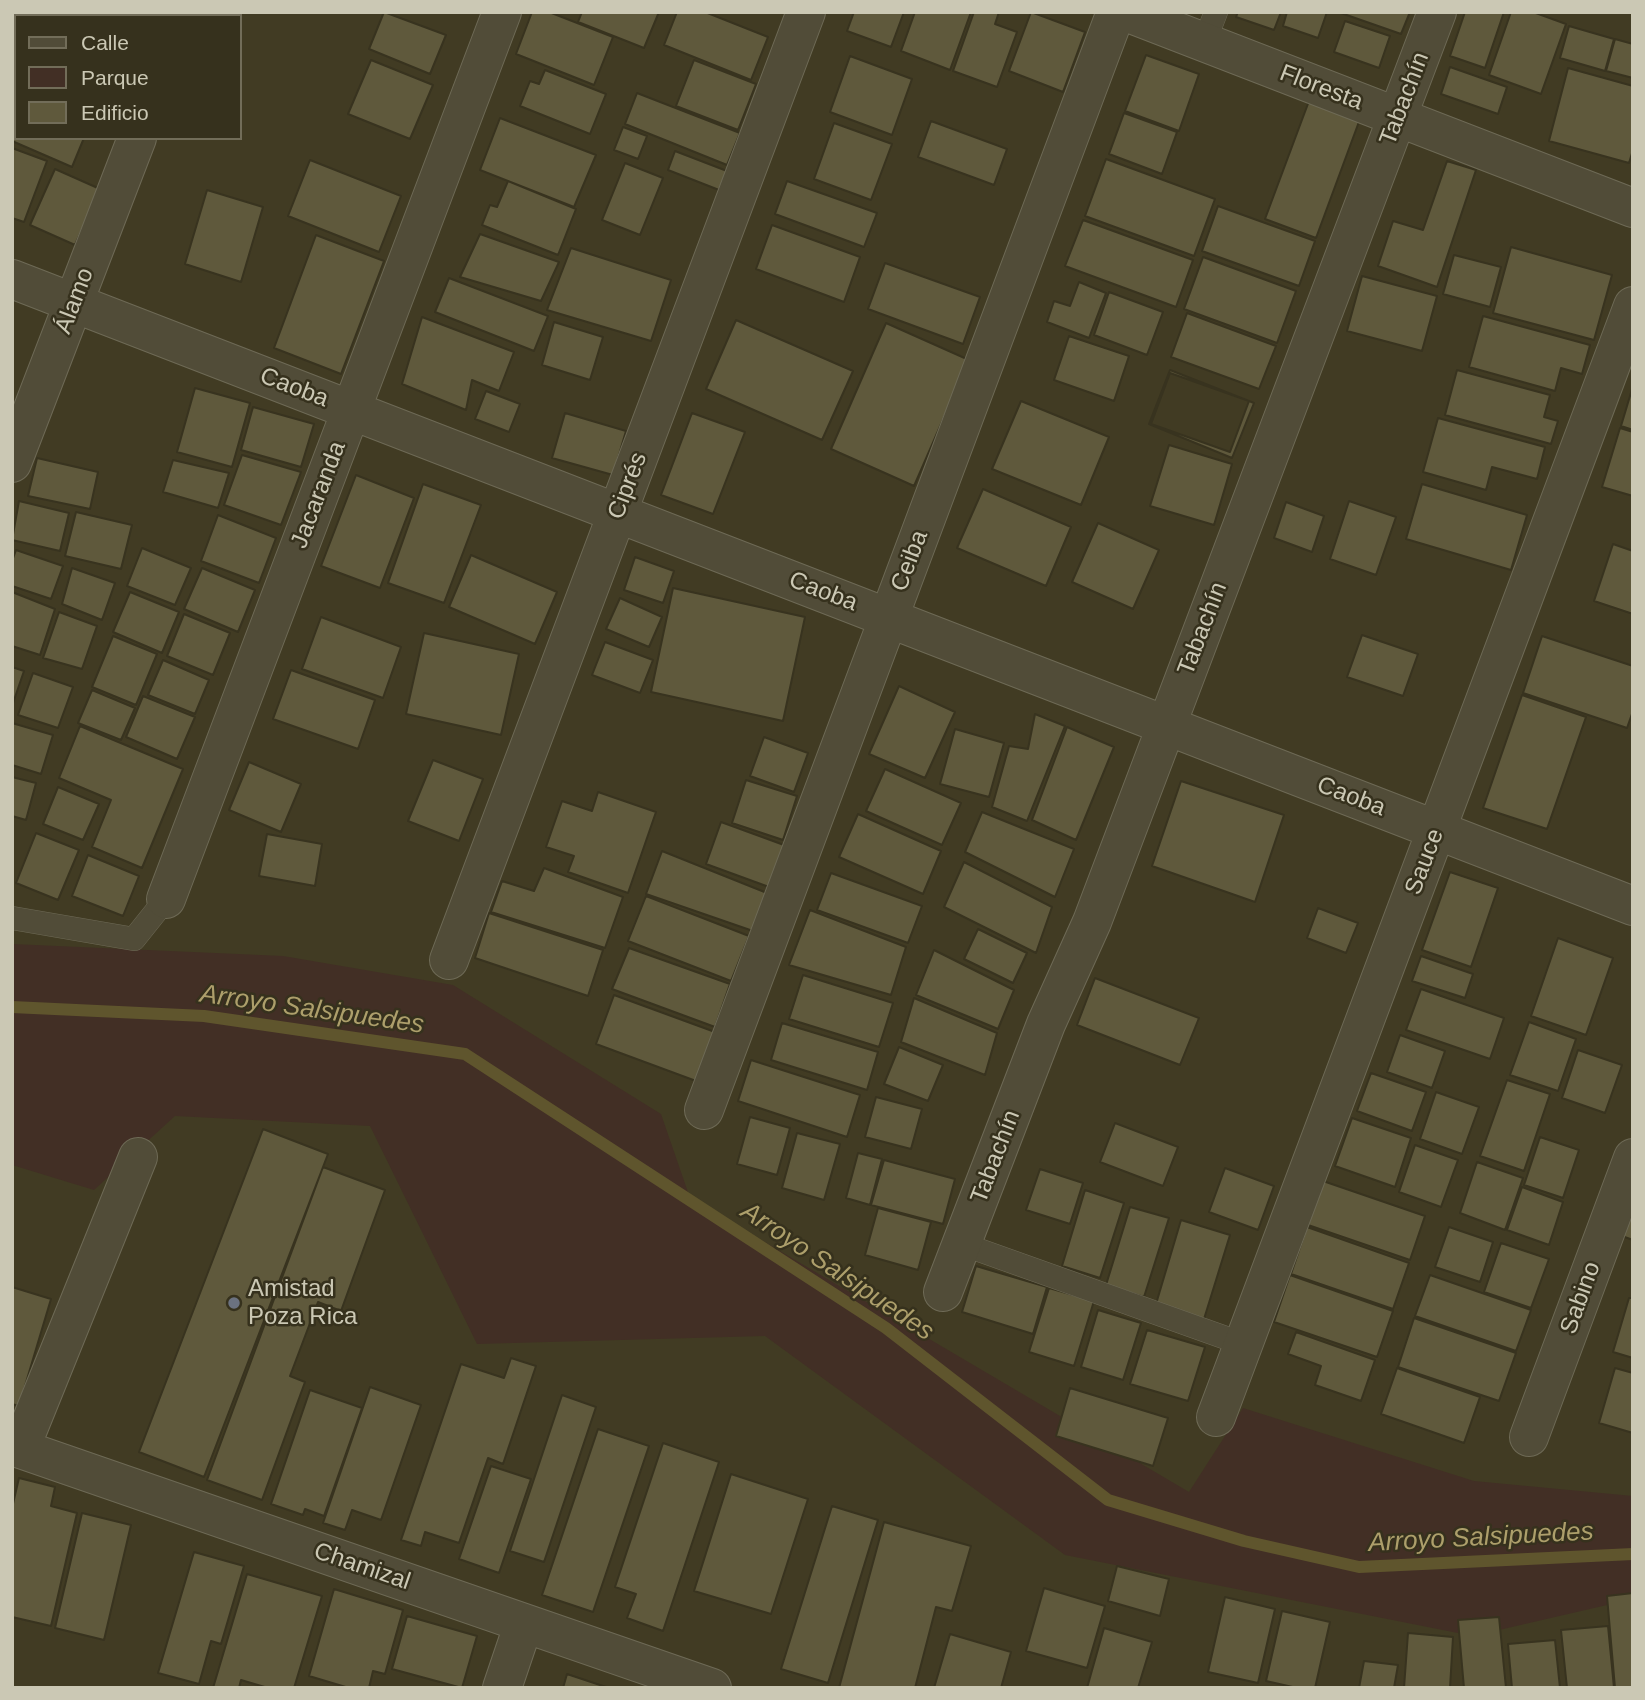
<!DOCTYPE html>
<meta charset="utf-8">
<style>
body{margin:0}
#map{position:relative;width:1645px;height:1700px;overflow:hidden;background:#413b23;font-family:Helvetica,sans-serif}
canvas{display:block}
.frame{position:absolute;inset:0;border:14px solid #cbc8b4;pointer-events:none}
.legend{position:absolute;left:14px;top:14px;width:228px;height:126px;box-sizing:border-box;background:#36311d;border:2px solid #726d59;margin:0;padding:9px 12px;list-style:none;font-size:21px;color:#cbc8b4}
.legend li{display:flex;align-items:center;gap:14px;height:35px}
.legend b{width:35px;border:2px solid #726d59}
</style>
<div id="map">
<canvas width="1645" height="1700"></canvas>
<div class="frame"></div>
<ul class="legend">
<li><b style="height:9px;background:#514c38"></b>Calle</li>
<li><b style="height:19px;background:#422f25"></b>Parque</li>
<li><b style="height:19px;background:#5f593c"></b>Edificio</li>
</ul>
</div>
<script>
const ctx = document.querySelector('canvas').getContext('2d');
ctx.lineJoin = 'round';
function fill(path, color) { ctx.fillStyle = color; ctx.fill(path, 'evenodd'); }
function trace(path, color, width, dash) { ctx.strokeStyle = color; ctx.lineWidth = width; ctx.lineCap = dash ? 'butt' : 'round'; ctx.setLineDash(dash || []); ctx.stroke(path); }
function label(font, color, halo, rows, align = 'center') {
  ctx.font = font + ' Helvetica,sans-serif'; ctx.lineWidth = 5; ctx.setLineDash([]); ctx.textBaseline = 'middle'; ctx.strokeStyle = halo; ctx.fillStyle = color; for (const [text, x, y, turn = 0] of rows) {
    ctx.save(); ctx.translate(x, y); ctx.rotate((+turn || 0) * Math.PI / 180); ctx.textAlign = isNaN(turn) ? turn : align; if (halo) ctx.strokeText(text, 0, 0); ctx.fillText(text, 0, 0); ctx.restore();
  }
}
fill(new Path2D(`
 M12,944l271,12 170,29 208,129 29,84 499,294 54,-84 231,73 159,15v103l-160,37 -408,-81 -300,-219 -288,8 -107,-218 -195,-10 -81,74 -82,-25z`), '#422f25');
trace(new Path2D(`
 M12,1007l192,9 261,38 421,274 222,172 136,41 115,26 274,-13`), '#5f552d', 12);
const building = new Path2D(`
 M94,12h58l-1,4h-59z
 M384,12l62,23 -16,39 -61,-25z
 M532,12h17l64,25 -19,48 -78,-31z
 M582,12h77l-15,36 -66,-26z
 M677,12h28l63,25 -17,43 -87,-35z
 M854,12h50l-13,35 -44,-16z
 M915,12h56l-21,58 -49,-19z
 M974,12h25l-4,12 22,8 -20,55 -44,-16z
 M1031,12l54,20 -22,60 -54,-21z
 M1238,12h43l-7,18 -38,-13z
 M1287,12h40l-9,26 -35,-12z
 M1338,12h72l-9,22z
 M1465,12h39l-19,56 -35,-12z
 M1511,12h22l33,12 -25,70 -52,-19z
 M1345,21l45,15 -11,32 -45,-16z
 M1569,26l45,13 -9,32 -45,-13z
 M1615,39l18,5v34l-27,-7z
 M1146,55l53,19 -20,57 -54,-20z
 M850,56l62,23 -20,56 -62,-23z
 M371,60l62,25 -23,54 -62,-25z
 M694,60l62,24 -18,46 -62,-24z
 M1450,67l57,20 -9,27 -57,-20z
 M1568,68l65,18v64l-4,13 -80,-22z
 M545,70l61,24 -16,40 -70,-28 10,-25 9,3z
 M637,93l103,40 -13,32 -102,-41z
 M13,99l3,1v38h68l-12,29 -60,-26z
 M1309,101l51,18 -44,119 -51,-19z
 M1124,113l53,19 -15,42 -53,-20z
 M500,118l96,37 -22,52 -94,-37z
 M931,121l76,28 -13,36 -76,-28z
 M834,123l58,21 -21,56 -57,-21z
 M623,127l24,9 -9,23 -24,-9z
 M12,148l35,13 -23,61 -12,-4z
 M675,151l52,20 -8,19 -51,-20z
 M1106,159l109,40 -21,57 -109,-40z
 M310,160l91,36 -22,56 -91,-36z
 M1447,161l29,9 -39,117 -59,-21 15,-45 30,9z
 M625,163l38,15 -23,57 -38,-15z
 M55,169l45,20 -25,56 -45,-20z
 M508,181l68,28 -18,46 -76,-30 8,-20 7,2z
 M787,181l90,32 -13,34 -89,-33z
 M207,190l56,17 -22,75 -56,-18z
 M1218,206l97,35 -16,45 -97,-35z
 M1083,220l110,40 -17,47 -111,-41z
 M772,225l88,32 -16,45 -88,-33z
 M480,234l79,28 -18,39 -81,-24z
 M316,235l68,26 -43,113 -67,-26z
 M1511,247l101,28 -18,65 -101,-27z
 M571,248l100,32 -20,61 -104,-31z
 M1454,255l47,12 -11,40 -47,-13z
 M1203,257l93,34 -19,52 -93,-34z
 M885,263l95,34 -17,47 -95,-35z
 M1362,276l75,20 -15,55 -75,-20z
 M449,278l99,38 -14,35 -99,-39z
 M1079,282l27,11 -17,45 -42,-16 7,-21 16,5z
 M1109,292l54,20 -16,43 -53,-20z
 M1187,313l89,33 -17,43 -88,-32z
 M1483,316l107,29 -8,29 -21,-6 -6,23 -86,-24z
 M422,317l92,35 -15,39 -27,-11 -6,30 -64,-26z
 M736,320l117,51 -31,69 -116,-51z
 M554,322l49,15 -13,43 -48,-15z
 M886,323l83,37 -55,126 -83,-37z
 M1069,336l60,20 -15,45 -60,-21z
 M1170,370l84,33 -22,55 -83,-34z
 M1457,370l93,25 -6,22 14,4 -7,23 -106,-29z
 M1170,373l79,28 -19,51 -79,-28z
 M1633,386v44l-12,-4z
 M195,388l55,15 -18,64 -55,-15z
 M486,391l34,13 -11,28 -34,-13z
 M1021,401l88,36 -28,68 -89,-36z
 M253,407l61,17 -13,43 -60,-17z
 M565,413l61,18 -13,44 -61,-17z
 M692,413l53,19 -32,82 -52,-19z
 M1438,418l107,29 -8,32 -45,-12 -6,23 -63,-18z
 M1620,428l13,4v64l-31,-9z
 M1169,445l63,19 -18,61 -64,-19z
 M242,455l59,17 -20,53 -57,-20z
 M37,458l61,14 -8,37 -62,-13z
 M173,460l56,13 -11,35 -55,-16z
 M356,475l58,23 -34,90 -59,-22z
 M423,484l58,21 -37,98 -56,-20z
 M1422,484l105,31 -16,55 -105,-31z
 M983,489l88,38 -25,59 -89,-38z
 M19,501l50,12 -9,38 -48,-11z
 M1349,501l47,16 -20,58 -46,-16z
 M1286,502l38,14 -12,36 -38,-14z
 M76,512l56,13 -11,44 -56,-13z
 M218,515l58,23 -17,45 -58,-22z
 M1098,523l61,27 -26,59 -61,-27z
 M1613,544l20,7v63l-39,-13z
 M142,548l49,20 -16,37 -48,-19z
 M16,550l47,16 -12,33 -39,-13v-25z
 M471,555l86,37 -22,52 -86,-37z
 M635,557l39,14 -11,32 -39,-13z
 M72,568l43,15 -13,37 -40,-16z
 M202,568l53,22 -17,42 -54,-23z
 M673,588l132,29 -22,104 -132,-29z
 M12,592l43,17 -15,46 -28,-9z
 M130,592l49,20 -17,41 -49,-21z
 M620,598l42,19 -13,30 -43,-18z
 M59,612l38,14 -15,43 -39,-11z
 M184,614l46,19 -17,42 -46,-19z
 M321,617l80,30 -18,51 -81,-29z
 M424,633l95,21 -18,81 -95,-21z
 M1362,635l56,19 -15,42 -56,-19z
 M113,636l44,18 -21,51 -44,-18z
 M1542,636l91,30v45l-6,17 -104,-35z
 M605,642l48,18 -13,33 -48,-18z
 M163,660l46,20 -14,34 -47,-19z
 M12,667l12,4 -12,35z
 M291,670l84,30 -17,49 -85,-30z
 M33,673l40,14 -15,41 -40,-13z
 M899,686l56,26 -30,66 -56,-24z
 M92,690l43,18 -14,32 -43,-17z
 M1522,695l64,22 -39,112 -64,-21z
 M143,696l52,21 -18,42 -51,-22z
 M1035,714l30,12 -38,95 -35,-14 17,-61 19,3z
 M12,723l41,12 -12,39 -29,-9z
 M80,726l103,43 -41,99 -50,-21 19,-47 -52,-22z
 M1067,727l47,20 -38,93 -44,-20z
 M955,729l49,14 -15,54 -49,-13z
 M764,737l44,16 -14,39 -44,-16z
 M433,760l50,19 -24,62 -51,-20z
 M249,762l52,22 -20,48 -52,-22z
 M885,769l76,34 -19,42 -76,-34z
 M12,777l24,6 -10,37 -14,-4z
 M746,780l51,16 -14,44 -51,-17z
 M1181,781l103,34 -29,87 -103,-36z
 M58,787l41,17 -16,36 -40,-16z
 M598,792l58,20 -28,81 -60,-21 6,-16 -28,-9 16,-46 30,10z
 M982,812l92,37 -19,48 -90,-45z
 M858,814l83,37 -18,43 -84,-37z
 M721,822l63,23 -15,42 -63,-23z
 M36,833l43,17 -21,50 -42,-17z
 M267,834l55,10 -7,42 -56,-10z
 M662,851l105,42 -14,38 -107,-37z
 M88,855l51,21 -16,40 -51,-20z
 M964,862l88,45 -16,46 -92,-46z
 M544,868l79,29 -18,51 -114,-36 11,-31 32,10z
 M1450,872l48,16 -27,79 -49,-17z
 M831,873l91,33 -14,37 -91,-33z
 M646,896l103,40 -18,45 -103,-40z
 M1318,908l40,15 -12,30 -39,-15z
 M810,910l96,37 -15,48 -102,-30z
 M489,913l114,37 -15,46 -113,-38z
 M978,929l49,24 -14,30 -49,-24z
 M1558,938l55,20 -27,77 -55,-19z
 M629,948l101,36 -15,43 -103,-38z
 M934,950l80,40 -16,39 -82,-34z
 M1421,956l52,18 -8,24 -53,-17z
 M803,975l90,28 -14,44 -90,-28z
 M1095,978l104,40 -19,47 -103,-40z
 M1421,989l83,29 -14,41 -84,-29z
 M614,995l101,37 -19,49 -100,-37z
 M914,998l83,35 -12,42 -84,-33z
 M1529,1022l47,17 -18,52 -48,-16z
 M782,1023l96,29 -11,38 -96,-30z
 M1400,1035l45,16 -13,37 -45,-16z
 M899,1047l44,18 -15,36 -44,-17z
 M1578,1050l44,15 -17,48 -43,-15z
 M751,1060l109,35 -13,42 -109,-36z
 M1371,1073l55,19 -14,39 -55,-20z
 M1507,1080l43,14 -26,77 -44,-15z
 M1436,1092l43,15 -17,47 -42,-15z
 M876,1097l46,12 -11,40 -46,-12z
 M750,1117l40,11 -13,47 -40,-11z
 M1352,1118l59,20 -16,49 -60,-21z
 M1115,1123l63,24 -15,39 -63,-24z
 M263,1129l65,25 -124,323 -65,-25z
 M797,1133l43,11 -16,56 -42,-12z
 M1540,1137l39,13 -16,48 -39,-13z
 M1415,1145l43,15 -17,47 -42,-15z
 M858,1153l24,6 -12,46 -24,-7z
 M884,1160l71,19 -12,45 -72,-19z
 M1477,1162l46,16 -18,52 -45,-17z
 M323,1167l62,23 -44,121 -23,-9 -28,74 15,6 -43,118 -55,-20z
 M1225,1168l49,18 -16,44 -49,-18z
 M1040,1169l43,14 -13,41 -44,-14z
 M1323,1181l102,35 -15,44 -102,-35z
 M1522,1187l41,15 -14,43 -42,-15z
 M1085,1190l39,13 -24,75 -38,-12z
 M1633,1193v47l-14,-5z
 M1130,1207l39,11 -25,79 -38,-12z
 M878,1208l53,14 -13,48 -53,-15z
 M1181,1220l49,15 -26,84 -48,-15z
 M1307,1227l102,36 -16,46 -102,-35z
 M1449,1227l44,15 -13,40 -45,-15z
 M1501,1243l48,16 -18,49 -47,-16z
 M976,1266l71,21 -14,47 -71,-22z
 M1290,1275l103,36 -16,46 -103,-35z
 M1430,1275l101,35 -15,41 -101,-35z
 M12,1287l39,12 -32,107 -7,-2z
 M1049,1288l45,13 -20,65 -45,-14z
 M1629,1298h4v60l-20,-6z
 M1098,1310l43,13 -18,57 -42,-13z
 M1414,1318l102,35 -17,48 -101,-34z
 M1147,1330l58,17 -17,54 -58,-17z
 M1296,1332l79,28 -14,41 -46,-16 6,-19 -33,-12z
 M511,1358l25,8 -33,98 -15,-6 -29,85 -34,-11 -4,14 -20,-6 60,-176 43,14z
 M1397,1368l83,29 -16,46 -83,-29z
 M1615,1368l18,5v60l-34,-10z
 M370,1387l51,18 -40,115 -29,-10 -7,20 -22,-7z
 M1070,1388l98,30 -15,48 -97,-30z
 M310,1390l52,18 -38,108 -19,-7 -2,6 -32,-11z
 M562,1395l34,12 -52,155 -34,-11z
 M598,1429l51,17 -56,166 -51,-17z
 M663,1443l56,19 -56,169 -36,-13 9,-24 -21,-7z
 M491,1466l40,13 -32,94 -40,-14z
 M731,1474l77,25 -37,115 -77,-23z
 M19,1478l36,9 -4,19 26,7 -26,113 -39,-9v-109z
 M832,1506l46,14 -50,163 -47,-14z
 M82,1513l49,12 -27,115 -49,-12z
 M884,1522l87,24 -19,65 -16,-4 -21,81h-76z
 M194,1552l50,14 -23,78 -10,-3 -12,43 -41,-11z
 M1117,1566l52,13 -9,37 -52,-15z
 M247,1574l75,22 -28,92h-26l-27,-8 -2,8h-26z
 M1044,1588l61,18 -18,62 -61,-17z
 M334,1589l69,21 -18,64 -12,-3 -4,17h-20l-40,-12z
 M1633,1593v95h-18l-8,-92z
 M1225,1597l50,12 -17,74 -50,-11z
 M1282,1611l48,11 -15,66h-18l-31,-7z
 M407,1616l70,20 -15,52 -70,-19z
 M1499,1617l7,71h-42l-6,-68z
 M1608,1626l6,62h-47l-6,-58z
 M1104,1628l48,14 -14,46h-51z
 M1408,1633l45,4 -3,51h-46z
 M950,1634l61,18 -10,36h-67z
 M1555,1640l5,48h-48l-4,-44z
 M1364,1661l34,4 -4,23h-35z
 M567,1674l42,14h-46z`);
fill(building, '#5f593c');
trace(building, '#38331f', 2);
const service = new Path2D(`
 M1204,43l12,-31
 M12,918l122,21 32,-40
 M962,1244l281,100`);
const minor = new Path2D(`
 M1126,12l507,196
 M184,16l1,-4
 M12,279l1621,627
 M12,463l125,-325
 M166,899l336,-887
 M449,960l357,-948
 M704,1110l412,-1098
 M943,1292l103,-268 46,-102 345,-910
 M1216,1417l417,-1111
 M1529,1437l104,-279
 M12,1446l700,242
 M20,1449l118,-292
 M502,1688l22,-65`);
trace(service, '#6e6a56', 24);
trace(minor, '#6e6a56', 40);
trace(service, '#514c38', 23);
trace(minor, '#514c38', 38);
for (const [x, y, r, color] of [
 [234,1303,7,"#6b7280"]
]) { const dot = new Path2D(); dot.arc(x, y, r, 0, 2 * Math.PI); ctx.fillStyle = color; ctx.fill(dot); trace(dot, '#36311d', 2.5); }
label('24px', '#cbc8b4', '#36311d', [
 ["Floresta",1321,88,21],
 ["Tabachín",1405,99,-69],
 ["Álamo",75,301,-69],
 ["Caoba",294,388,21],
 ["Ciprés",628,486,-69],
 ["Jacaranda",319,495,-69],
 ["Ceiba",910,561,-69],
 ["Caoba",823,592,21],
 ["Tabachín",1203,629,-69],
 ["Caoba",1351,797,21],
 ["Sauce",1425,862,-69],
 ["Tabachín",996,1157,-69],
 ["Sabino",1581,1298,-70],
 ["Chamizal",362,1567,19]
]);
label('24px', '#cbc8b4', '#36311d', [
 ["Amistad",248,1289],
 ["Poza Rica",248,1317]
], 'left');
label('italic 26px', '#ad9f6b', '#36311d', [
 ["Arroyo Salsipuedes",312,1010,8],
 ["Arroyo Salsipuedes",837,1272,34],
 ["Arroyo Salsipuedes",1481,1538,-3]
]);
</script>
